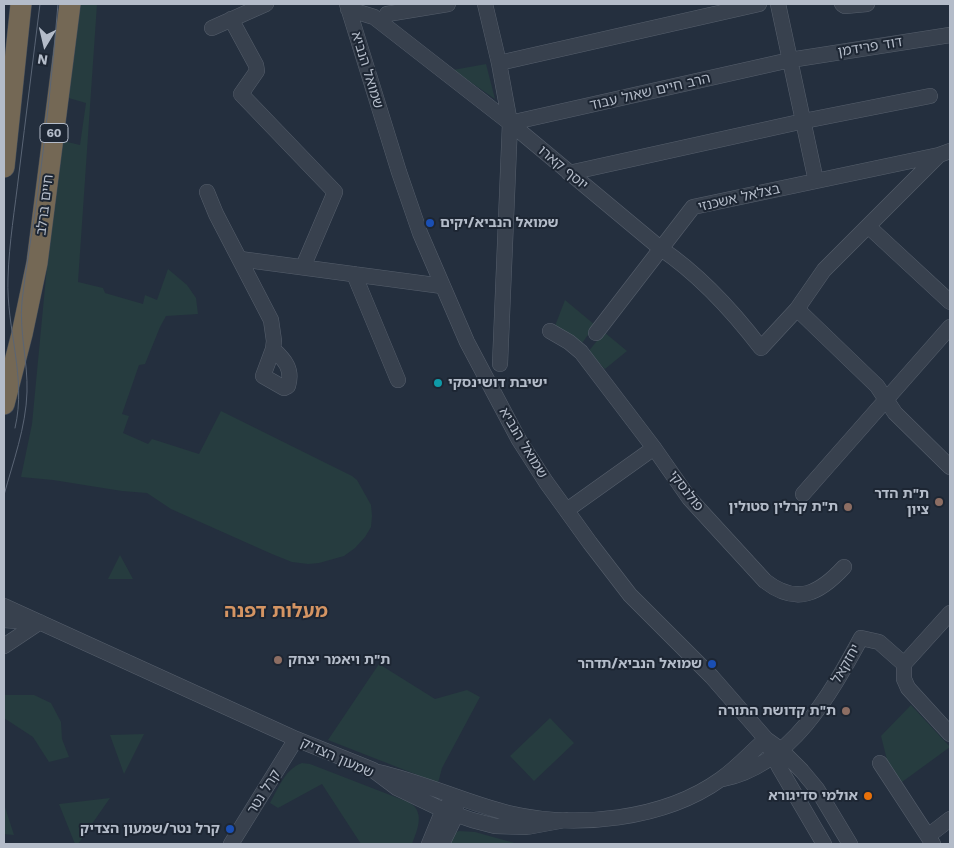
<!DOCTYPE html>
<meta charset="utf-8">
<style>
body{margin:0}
#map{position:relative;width:954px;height:848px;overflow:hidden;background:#242f3e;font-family:"Work Sans",sans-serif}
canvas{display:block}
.frame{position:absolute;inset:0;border:5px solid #b4bcc9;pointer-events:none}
.north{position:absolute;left:20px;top:20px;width:50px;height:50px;-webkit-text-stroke:4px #1d2633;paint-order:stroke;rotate:189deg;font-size:14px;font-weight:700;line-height:20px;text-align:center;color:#b4bcc9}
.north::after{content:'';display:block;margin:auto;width:18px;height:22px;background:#b4bcc9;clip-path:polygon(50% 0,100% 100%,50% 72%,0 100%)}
</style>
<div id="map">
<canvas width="954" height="848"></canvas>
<div class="frame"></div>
<div class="north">N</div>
</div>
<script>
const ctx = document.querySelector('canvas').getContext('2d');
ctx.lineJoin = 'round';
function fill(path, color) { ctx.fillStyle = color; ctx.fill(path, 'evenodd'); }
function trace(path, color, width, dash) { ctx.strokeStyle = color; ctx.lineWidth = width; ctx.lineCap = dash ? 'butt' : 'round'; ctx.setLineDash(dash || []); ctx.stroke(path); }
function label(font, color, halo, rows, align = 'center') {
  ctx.font = font + ' "Work Sans","Noto Sans Hebrew",sans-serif'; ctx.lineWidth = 4; ctx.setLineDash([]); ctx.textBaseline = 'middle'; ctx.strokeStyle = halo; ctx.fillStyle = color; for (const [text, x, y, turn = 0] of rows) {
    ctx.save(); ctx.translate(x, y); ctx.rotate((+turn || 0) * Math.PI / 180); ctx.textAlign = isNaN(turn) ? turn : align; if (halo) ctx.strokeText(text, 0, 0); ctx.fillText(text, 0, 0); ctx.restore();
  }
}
fill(new Path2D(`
 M81,4h16l-19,278 25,6 2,5 38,11 2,-9 12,5 11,-31 19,16 9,13 2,16 -32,2 -6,11 -15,37 -6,1 -17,49 7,2 -6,17 25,11 4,-5 47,15 22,-43 131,65 5,4 14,25 1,11 -1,11 -6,10 -10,11 -11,8 -25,7 -11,1 -16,-2 -20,-8 -101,-45 -24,-16 -25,-2 -69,-11 -32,-3 11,-53 27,-284 21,5 6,-42 -21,-6z
 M486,64l9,35 -42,-29z
 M565,300l30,25 -15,21 -25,-20z
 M604,332l23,19 -22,18 -17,-17z
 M120,555l13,24h-25z
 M379,664l56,35 32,-9 13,7 -38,71 -4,15 -110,-43z
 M4,695h30l17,8 10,19 1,17 7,18 -20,5 -16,-25 -29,-19z
 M911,705l39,42 -48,35 -15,-22 -6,-24z
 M550,718l24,25 -40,38 -24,-25z
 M144,734l-20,40 -14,-39z
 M302,763l8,1 93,36c3,1 8,3 11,6 10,11 2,27 -2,38h-51l-39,-60 -44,24 -8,-5c8,-14 15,-34 32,-40z
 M4,785v19l10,31 -10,-1z
 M110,798l-32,46h-3l-16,-40z
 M459,831l16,1 43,12h-71l4,-9z`), '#263c3f');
const minor = new Path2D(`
 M347,4l52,168 21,61 47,109 52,98 27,42 44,61 40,52 82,82 54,62 14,10 22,22 15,18 33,55
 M485,4l14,59 11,60 -10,241
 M778,4l38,177
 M842,4l3,2 22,-2
 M348,9l26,8 136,106 150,125c40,27 72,62 101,100l36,-39 27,-39 115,-115 11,-4
 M387,14l61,-10
 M231,19l25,46 1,6 -16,23 94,98 -32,75
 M212,28l54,-24
 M499,63l260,-59
 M510,123l280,-63 160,-25
 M569,173l235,-52 126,-25
 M207,192l9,22 55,106 3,21 -1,8 -10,27 21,12 4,-2c5,-17 -3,-26 -15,-37
 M869,227l81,75
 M240,259l202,27
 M354,274l44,106
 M797,309l80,77 18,27 55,54
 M550,331l19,11 12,10 73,96 35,50 76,83c32,25 55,12 79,-14
 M596,333l97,-126 246,-52
 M803,494l147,-167
 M567,510l87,-62
 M4,606l292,133 77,31 24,18 46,22 29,10 23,6 32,1 38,-7
 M4,620l27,2
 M4,646l36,-24
 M904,664v15l4,9 42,46
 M904,664l46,-51
 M769,747l10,20 45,77
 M880,763l53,81
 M378,772c45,10 86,30 130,41 67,16 156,7 213,-34 16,-11 30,-27 45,-40
 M723,779c68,-14 107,-84 138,-141l18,4 25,22
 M928,836l22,-17
 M231,844l65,-105
 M429,844l14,-34 7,-7
 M442,844l14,-29v-9`);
const highway = new Path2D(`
 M4,167l17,-163
 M4,404l18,-70 15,-71 33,-259`);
trace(minor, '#565f6c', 16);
trace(highway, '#434c59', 22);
trace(minor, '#38414e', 15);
trace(highway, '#746855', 21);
trace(new Path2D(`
 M15,428c12,-51 -9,-99 -7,-150 1,-35 7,-70 11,-105 7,-57 14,-113 21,-169
 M4,495c9,-33 22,-68 23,-103 1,-31 -8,-60 -5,-91 4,-36 11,-72 16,-109 8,-62 15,-125 20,-188`), '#5a6575', 1);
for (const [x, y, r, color] of [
 [430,223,5,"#1a4fb4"],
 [438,383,5,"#0f9aa8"],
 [939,502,5,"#8d6e63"],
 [848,507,5,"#8d6e63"],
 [278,660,5,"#8d6e63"],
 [712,664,5,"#1a4fb4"],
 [846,711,5,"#8d6e63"],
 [868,796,5,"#e8710a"],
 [230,829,5,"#1a4fb4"]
]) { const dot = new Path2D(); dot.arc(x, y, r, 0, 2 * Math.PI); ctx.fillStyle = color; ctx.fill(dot); trace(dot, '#1d2633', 2); }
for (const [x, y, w] of [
 [54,133,28]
]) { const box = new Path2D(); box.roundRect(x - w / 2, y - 9.5, w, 19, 4); ctx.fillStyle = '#1d2633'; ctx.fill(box); trace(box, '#b4bcc9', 1); }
label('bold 12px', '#b4bcc9', null, [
 ["60",54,133]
]);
label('14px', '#b4bcc9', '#1d2633', [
 ["דוד פרידמן",870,47,-9],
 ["שמואל הנביא",367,70,73],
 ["הרב חיים שאול עבוד",650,92,-13],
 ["יוסף קארו",563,168,40],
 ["בצלאל אשכנזי",739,198,-13],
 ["חיים ברלב",45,205,-83],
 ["שמואל הנביא",523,443,59],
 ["פולנסקי",686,491,52],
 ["יחזקאל",846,664,-60],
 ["שמעון הצדיק",337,758,24],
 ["קרל נטר",264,792,-58]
]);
label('bold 14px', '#b4bcc9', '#1d2633', [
 ["שמואל הנביא/יקים",440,223,"left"],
 ["ישיבת דושינסקי",448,383,"left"],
 ["ת\"ת הדר",929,494],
 ["ציון",929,510],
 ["ת\"ת קרלין סטולין",838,507],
 ["ת\"ת ויאמר יצחק",288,660,"left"],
 ["שמואל הנביא/תדהר",702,664],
 ["ת\"ת קדושת התורה",836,711],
 ["אולמי סדיגורא",858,796],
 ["קרל נטר/שמעון הצדיק",220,829]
], 'right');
label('bold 19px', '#d59563', '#1d2633', [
 ["מעלות דפנה",276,611]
]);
</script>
